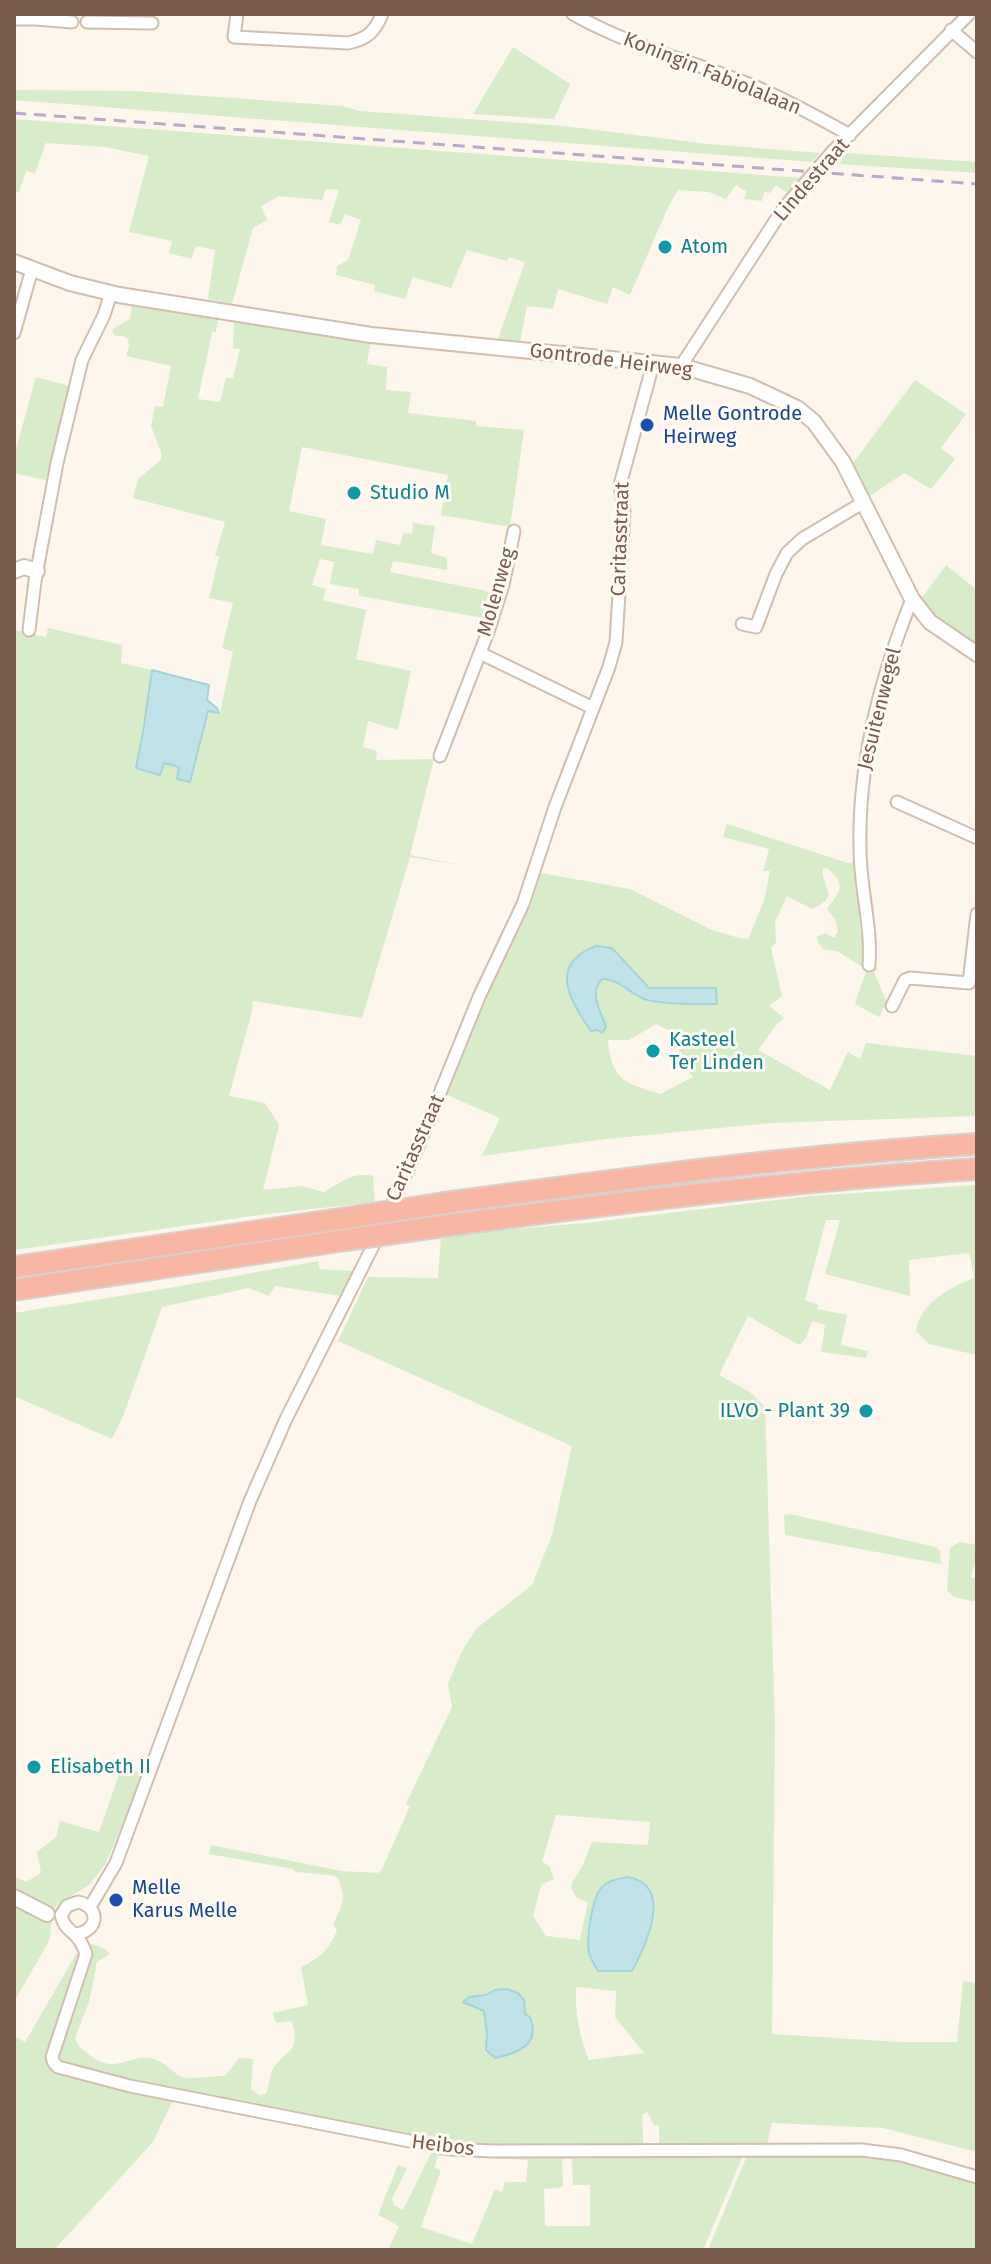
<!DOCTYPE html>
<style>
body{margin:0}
#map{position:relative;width:991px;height:2264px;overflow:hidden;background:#fdf6ec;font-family:"Fira Sans",sans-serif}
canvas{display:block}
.frame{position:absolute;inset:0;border:16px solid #7a5c4d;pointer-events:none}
</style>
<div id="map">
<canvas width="991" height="2264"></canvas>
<div class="frame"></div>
</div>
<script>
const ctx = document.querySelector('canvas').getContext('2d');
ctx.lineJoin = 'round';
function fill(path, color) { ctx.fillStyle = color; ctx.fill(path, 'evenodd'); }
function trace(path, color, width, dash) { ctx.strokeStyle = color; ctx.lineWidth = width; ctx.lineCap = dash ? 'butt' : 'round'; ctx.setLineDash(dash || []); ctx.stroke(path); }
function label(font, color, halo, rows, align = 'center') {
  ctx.font = font + ' "Fira Sans",sans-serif'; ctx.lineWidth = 6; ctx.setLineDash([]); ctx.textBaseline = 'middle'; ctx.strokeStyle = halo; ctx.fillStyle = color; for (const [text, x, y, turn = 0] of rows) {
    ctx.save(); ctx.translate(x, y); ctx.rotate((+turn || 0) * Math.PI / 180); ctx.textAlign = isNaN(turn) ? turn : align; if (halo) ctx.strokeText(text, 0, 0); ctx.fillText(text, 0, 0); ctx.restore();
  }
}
fill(new Path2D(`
 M513,47l57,37 -16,35 -81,-5z
 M14,90l122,1 206,15 18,5 203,15 146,18 111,9 -8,9 -798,-62z
 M14,119l788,59 -13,16 -13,-9 -6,8 -6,-1 -2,9 -18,-2 3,-7 -11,-7 -10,14 -17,-7 -31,-2 -10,17 -38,88 -17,-8 -6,17 -49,-15 -5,20 -26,-3 -7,36 -22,-3 27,-77 -16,-5 -2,4 -40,-11 -16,38 -38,-11 -8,22 -31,-8 1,-6 -39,-10 1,-9 11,-6 13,-40 -16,-6 -5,11 -11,-3 10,-32 -13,-1 -4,11 -43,-4 -18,10 6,14 -14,8 -21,76 -24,-5 7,-49 -19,-4 -5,13 -22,-6 3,-12 -43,-9 20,-76 -44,-9 -59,-4 -11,30 -9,-2 -7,21 -5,-1z
 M846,153l131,9v11l-138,-9z
 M132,303l87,12 -3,17h-4l-14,67 22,3 6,-24h7l7,-29 -7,-1 1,-29 137,20 -4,25 20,3 -1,23 25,2 -3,21 68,8v5l48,4 -14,97 -69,-12 7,-40 -146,-28 -13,64 37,8 -5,26 52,9 3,-14 24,5 3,-12 9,1 1,-11 22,3 -4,27 16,5v12l-54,-9 -3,11 92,18 11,4 -9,24 -125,-22v-7l-29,-5 4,-22 -14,-3 -8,26 14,4 -3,11 43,10 -10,49 55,12 -13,59 -30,-9 -5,26 14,4 -1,9 58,-1 -24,96 55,11 -55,-9 -48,161 -109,-17 -1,10 -23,85 36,7 14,22 -16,65 39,-4 22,6c16,-9 30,-21 49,-16l2,26 -116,13 -245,35v-620l32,7 2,-9 74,17 -1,18 31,7 -16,98 23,7 4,-12 16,4 11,15 18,-72 12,3 13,-61 -11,-4 11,-45 -24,-5 9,-37 1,-5h-4l10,-34 -92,-24 5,-19 23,-19v-8l-10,-26 4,-20 8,1 8,-41 -45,-10 3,-10 -1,-7 -5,-3h-7l-4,-4 2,-4 16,-9z
 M36,377l38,10 -25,94 -35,-8v-17z
 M915,380l51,34 -25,34 14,11 -24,30 -27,-16 -34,23 -20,-29z
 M946,565l31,25v57l-44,-34 -12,-14z
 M727,824l121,39 8,-1 4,69 18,39 -4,2 12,29 -6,16c-4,-1 -23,-11 -25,-14l11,-31 -2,-4 -27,-17 -14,-2 -5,-7 -1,-5 8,-4 9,5 4,-7 -3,-12 -8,-10c14,-19 20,-24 0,-41h-4c-2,22 20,27 -11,41l-25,-13 -12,26 1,21 -5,5 11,48 -13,10 15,12 -7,6 -19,26 72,40 18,-38 12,7 6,-16 111,13v60l-206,7 -165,16 -124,17 18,-38 -53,-23 34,-85 49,-103 11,-34 89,16 82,41 27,8 9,1 16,-38 6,-30h-7l6,-22 -46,-12zM596,946l16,2 37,40h67l-16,16 -41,-2 -21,-5 -32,-19 -9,6 -2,11 3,9 -31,-29c3,-17 14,-23 29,-29zM656,1024l18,9 10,-1c-11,17 -2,31 9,45l-33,17c-35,-11 -49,-14 -52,-54h21z
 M977,1185v170l-48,-11 -13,-13c5,-29 33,-43 58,-53l-5,-25 -60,7 1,36 -85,-22 15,-54h-14l-21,80 14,5 -2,4 30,6 -6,30 27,6 -2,7 -45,-6 4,-27 -13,-4 -6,17 -7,7 -51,-29 -29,59 31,17 15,15 10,320 -3,307 127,8h58l6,-61 14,2v169l-94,-24 -111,-5 -5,22h-108v-20h-5l-7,-13 -5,3 2,43h98l-39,92h-315l11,-24 -21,-11 20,-50 9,3 -15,31 2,6 9,5 31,-63 -261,-47 -20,42 -99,108h-40v-214l11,6 51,-88 16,-10 13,5 5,5 -13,8 -8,40 -14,36c3,8 6,10 12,15 29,25 42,-1 67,6 11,3 17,12 26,17 11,5 32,-1 45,0l14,-18 14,1 -2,30 8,6 7,-1c3,-7 3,-14 5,-20 10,-27 31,-14 21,-53l-16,2 -3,-10 35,-8 -7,-38c18,-8 29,-18 36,-37l-4,-5c9,-21 15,-25 4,-48l-7,-2 -34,-3 -3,-3 -84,-15 2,-9 131,26 36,2 4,-4 28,-63 -4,-2 46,-97 -4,-23 14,-33 15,-23 55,-43 20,-50 20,-89 -234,-105 30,-64 70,1 3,-43 145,-12 224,-27zM556,1815l94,7 -2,23 -56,-3 -9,23 -10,16 -2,7 6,10 11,4 -8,38 -34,-4 -13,-20 8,-31 13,-6 -4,-12 -8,-6zM614,1880l35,11c7,22 2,38 -6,59l-41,-64zM576,1987l40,4 -1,26 29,36 -55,7c-10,-25 -14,-46 -13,-73zM496,1990l28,10 1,14 -39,36 1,-16 -3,-23 -20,-8 5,-6 17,-2zM438,2156l90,4 -2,22h-21l-3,10 -7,-3 -23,55 -51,-17 20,-57 -7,-2zM562,2159h10l1,26h17v41h-45l-1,-37 19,-2z
 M318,1261l2,8 33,2 -13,25 -65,-10 -6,10 -20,-8 -87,19 -38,107 -12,25 -98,-43v-83l155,-25z
 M790,1514l146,33 4,4 1,13 -156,-29 -1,-20z
 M959,1542l18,3v11l-6,21 6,2v23l-23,-5 -7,-7 3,-42z
 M122,1766l17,6 4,6 -38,87 -16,20 -31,19 -6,9 -2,26 -36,63v-126l12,6 15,-9 -4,-21 19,-15 4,-16 39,11z
 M832,2155c53,2 95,8 145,27v68h-269l38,-92z`), '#d8ecc9');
const water = new Path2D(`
 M152,670l57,15 -2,15 10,8 2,5 -11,-2 -18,71 -13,-3 2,-12 -15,-4 -4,12 -24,-7 7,-36z
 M596,946l16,2 37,40h67l1,16c-22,0 -48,1 -70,-4 -16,-5 -29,-22 -45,-21 -14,14 -1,32 4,48l-4,6 -4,-3 -7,1c-22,-31 -43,-67 5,-85z
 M627,1877c48,7 19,68 5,94h-34c-3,-6 -7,-11 -9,-18 -3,-14 3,-57 14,-67 6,-6 15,-7 24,-9z
 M507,1989l11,4 6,7 1,14 5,3c11,28 -12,36 -35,41l-9,-8 1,-16 -3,-23 -21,-9 6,-5 17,-2 9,-5z`);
fill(water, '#bfe3e8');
trace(water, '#a5d3da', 2);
const minor = new Path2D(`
 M237,14l-3,23 114,6c19,-4 27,-11 34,-29
 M573,14c58,33 122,48 183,73 33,14 63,31 94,48
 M14,19h22v-4
 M36,19l36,3
 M87,22l65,1
 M951,30l26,22
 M14,333l18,-64
 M681,366l102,-157 50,-58 136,-137
 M742,624l14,3 20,-53 11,-21 15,-14 62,-37
 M29,630l6,-49 22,-118 25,-103 22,-45 7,-22
 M480,653l113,55
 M440,756l48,-124 15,-47 11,-54
 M897,802l80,36
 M869,965c3,-39 -9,-77 -9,-116 -2,-86 20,-171 52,-250
 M892,1006l13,-26 5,-2 59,5 8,-69
 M90,1907l26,-44 134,-362 36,-82 86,-171 46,-101 61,-150 44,-93 32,-97 54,-140 7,-25 8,-132 -4,-25 33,-121
 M61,1915c3,12 7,13 15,21 5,5 8,12 10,18l-34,103 2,6 4,4 72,19 320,63 43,2 369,-1 39,5 76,22
 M61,1915l6,-9 11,-4c24,5 20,31 -4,32`);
const tertiary = new Path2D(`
 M14,262l56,21 49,12 252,40 310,31 69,20 47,22 17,14 29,40 69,137 18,23 47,32
 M14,571l10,-4 13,4
 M14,1897l33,17`);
const motorway = new Path2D(`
 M444,1203c177,-24 354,-48 533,-59
 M450,1225c175,-23 350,-45 527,-56
 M14,1267l332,-49
 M14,1290l332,-50`);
trace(minor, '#d1beb0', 15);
trace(tertiary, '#d1beb0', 18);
trace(motorway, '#dad1cd', 24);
trace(minor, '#fff', 11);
trace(tertiary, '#fff', 14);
trace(motorway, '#f7b7a3', 20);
trace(new Path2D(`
 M14,113l963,71`), '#b9a8c9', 3, [12, 8]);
const motorwayBridge = new Path2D(`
 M346,1218l98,-15
 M346,1240l104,-15`);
trace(motorwayBridge, '#dad1cd', 24, []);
trace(motorwayBridge, '#f7b7a3', 20);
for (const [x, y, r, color] of [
 [665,247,8,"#0f9aa8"],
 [647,425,8,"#1a4fb4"],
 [354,493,8,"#0f9aa8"],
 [653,1051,8,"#0f9aa8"],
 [866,1411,8,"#0f9aa8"],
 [34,1767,8,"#0f9aa8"],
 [116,1900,8,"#1a4fb4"]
]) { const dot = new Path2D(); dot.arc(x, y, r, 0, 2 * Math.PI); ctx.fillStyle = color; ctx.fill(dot); trace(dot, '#fffaf3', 3); }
label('20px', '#7a5c4d', '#fffaf3', [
 ["Koningin Fabiolalaan",712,74,22],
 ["Lindestraat",812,180,-49],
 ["Gontrode Heirweg",611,361,7],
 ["Caritasstraat",621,539,-88],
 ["Molenweg",497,592,-74],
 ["Jesuitenwegel",880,709,-76],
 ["Caritasstraat",416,1148,-66],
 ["Heibos",443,2146,7]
]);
label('20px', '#0d838f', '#fffaf3', [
 ["Atom",681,247],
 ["Studio M",370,493],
 ["Kasteel",669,1040],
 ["Ter Linden",669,1063],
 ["ILVO - Plant 39",850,1411,"right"],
 ["Elisabeth II",50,1767]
], 'left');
label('20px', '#164399', '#fffaf3', [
 ["Melle Gontrode",663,414],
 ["Heirweg",663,437],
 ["Melle",132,1888],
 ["Karus Melle",132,1911]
], 'left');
</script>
